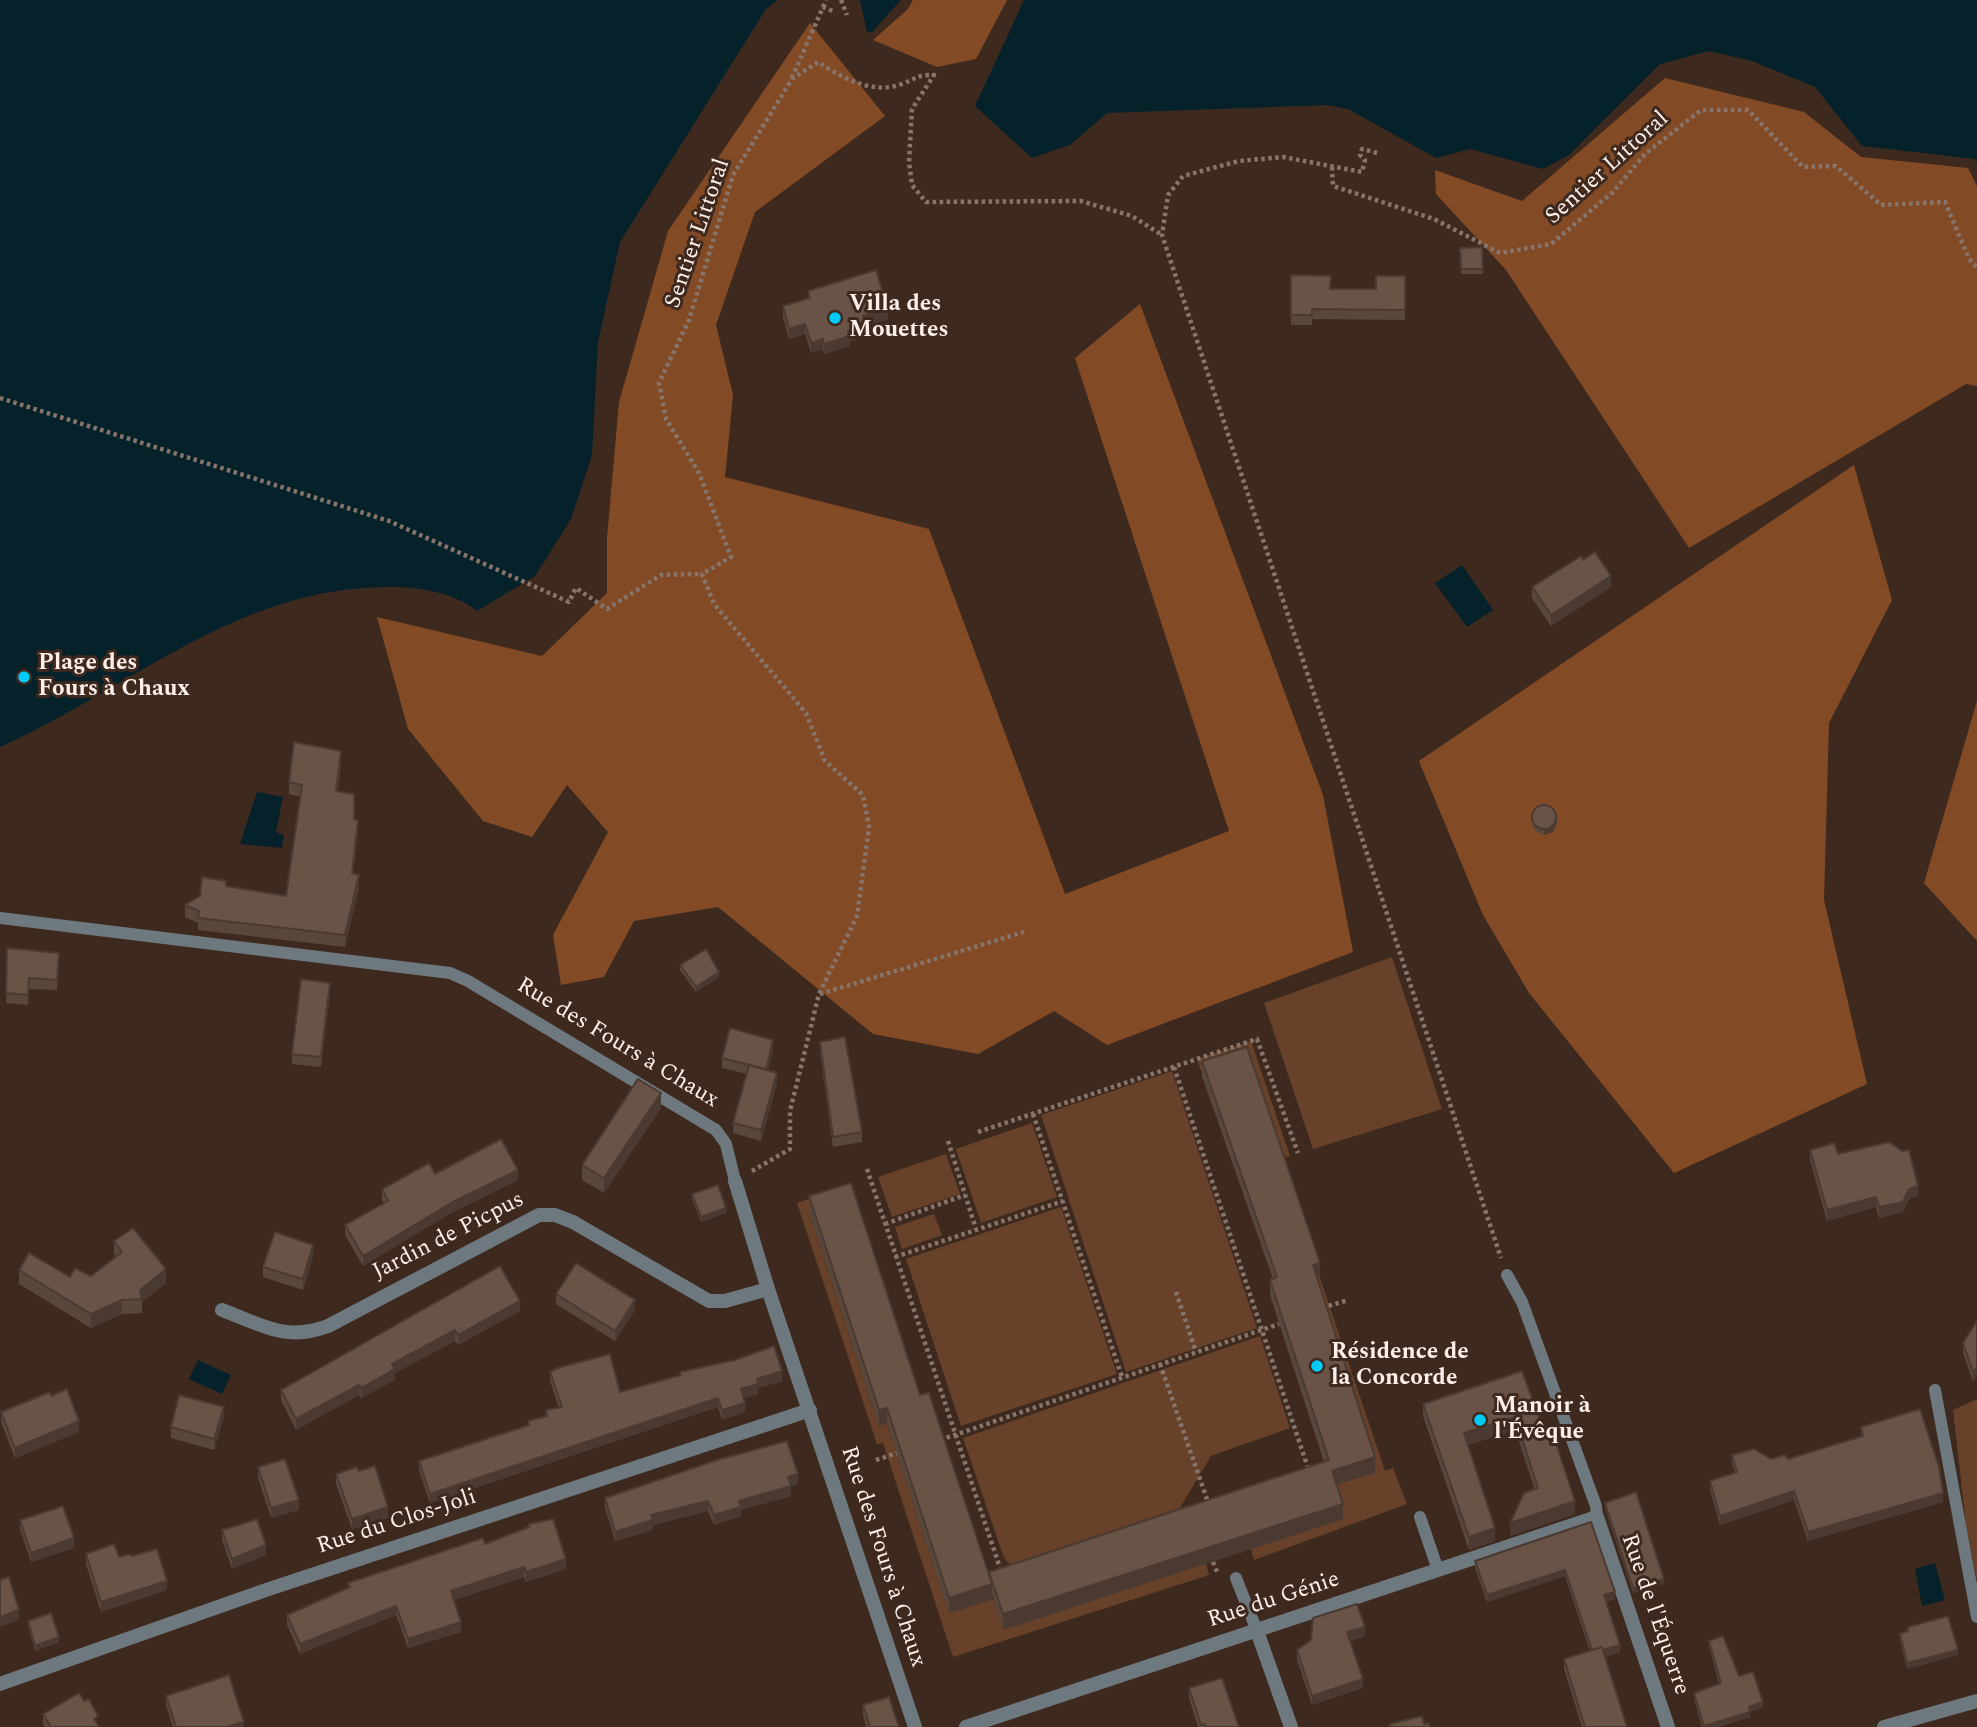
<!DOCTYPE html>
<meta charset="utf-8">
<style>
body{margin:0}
canvas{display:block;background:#3e291e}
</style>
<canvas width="1977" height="1727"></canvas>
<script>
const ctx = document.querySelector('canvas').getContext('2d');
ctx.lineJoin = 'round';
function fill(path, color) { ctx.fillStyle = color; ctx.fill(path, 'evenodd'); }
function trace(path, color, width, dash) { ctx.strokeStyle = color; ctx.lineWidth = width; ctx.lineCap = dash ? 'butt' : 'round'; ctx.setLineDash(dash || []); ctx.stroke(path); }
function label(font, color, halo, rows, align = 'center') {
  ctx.font = font + ' Spectral,serif'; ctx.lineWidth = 6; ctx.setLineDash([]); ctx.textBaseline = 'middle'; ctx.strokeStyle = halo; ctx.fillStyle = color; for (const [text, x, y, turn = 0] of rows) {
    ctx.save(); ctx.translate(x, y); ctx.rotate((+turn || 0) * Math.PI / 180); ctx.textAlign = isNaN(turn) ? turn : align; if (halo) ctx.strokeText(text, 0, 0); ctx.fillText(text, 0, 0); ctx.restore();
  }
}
fill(new Path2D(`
 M1392,957l50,152 -129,40 -49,-146z
 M1251,1041l39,115 -10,3 -33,-101 -46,13 -4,-12z
 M1172,1071l85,257 -131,44 -85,-257z
 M1032,1123l25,74 -76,26 -25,-74z
 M946,1154l14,40 -68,23 -14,-40z
 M848,1185l-39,27 70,213 8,-2 62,190 44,-14 10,30 193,-63 10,-2 3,11 -256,82 -70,-214 -6,1 -80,-241z
 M1061,1207l56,167 -156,52 -55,-167z
 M934,1214l8,21 -40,14 -7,-22z
 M1320,1278l65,193 8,-3 14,36 -153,56 -3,-11 81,-63 -19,-205z
 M1260,1336l30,92 -79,28 -33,55 -161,53h-7l-6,-6 -41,-120z
 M1977,1399v181l-11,-55 -13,-115z`), '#674129');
fill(new Path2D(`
 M913,0h94l-31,59 -39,8 -64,-27 35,-31z
 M810,23l75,93 -130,96 -39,113 17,70 -8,82 204,52 136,365 164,-63 -154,-473 65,-54 183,491 30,157 -246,93 -53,-34 -76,43 -105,-20 -155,-127 -84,14 -30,56 -43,8 -8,-50 55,-103 -41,-47 -35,52 -49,-16 -75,-92 -31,-112 165,39 65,-63v-55l12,-136 49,-171z
 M1665,78l139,34 57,45 107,11 9,18v200l-11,-2 -277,164 -183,-278 -70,-76 -1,-24 87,31z
 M1854,465l38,135 -63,123 -5,177 43,184 -193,89 -145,-180 -46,-78 -64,-154z
 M1977,701v240l-53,-58z`), '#834a26');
fill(new Path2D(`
 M0,0h778l-12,9 -146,233 -22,100 -6,113 -21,64 -36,57 -58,35c-22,-18 -57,-24 -86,-24 -153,-1 -259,101 -391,160z
 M860,0h41l-29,32h-5z
 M1024,0h953v163l-2,-4 -113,-13 -47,-59 -63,-26 -43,-10 -49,13 -91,91 -26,14 -73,-20 -34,9 -88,-49 -21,-4 -220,8 -37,32 -38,13 -57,-52z
 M1462,565l31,45 -26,17 -32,-44z
 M257,792l26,5 -7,35 8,3 -2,13 -42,-4z
 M198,1360l33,15 -9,19 -33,-15z
 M1935,1563l10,37 -23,6 -7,-37z`), '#052129');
trace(new Path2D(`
 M841,0l6,15
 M823,7l3,-7
 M792,78l31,-71 12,5
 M1377,153l-15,-4 -2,6 5,5 -3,12 -79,-15 -44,4 -56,15 -15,19 -6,40 339,1023
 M1332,167l1,19 101,33 66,34 51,-9 62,-52 32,-38 56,-44h47l55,57 33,-1 45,39 64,-3 24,57 8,8
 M0,398l389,123 180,81 7,-14 31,21 54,-34 41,-1
 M820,994l204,-62
 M1174,1067l135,404
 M1033,1114l89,263
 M978,1132l279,-93 41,114
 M948,1141l28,88
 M867,1169l135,405
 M752,1171l38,-22v-38l29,-117 38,-78 12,-89 -6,-32 -38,-34 -19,-48 -92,-109 -12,-30 29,-17 -32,-84 -33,-54 -7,-36 30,-63 44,-145 59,-96 26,-17c24,16 55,33 84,22 13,-5 17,-10 32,-9l-22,34 -3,53 3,23 14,17 155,-1 51,15 30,19
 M885,1224l80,-29
 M895,1257l168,-56
 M1176,1292l20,60
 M1322,1308l26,-8
 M1160,1364l49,141
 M940,1440l339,-116
 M876,1460l21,-7
 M1213,1562l5,12`), '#87756b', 4.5, [3.5, 3.5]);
trace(new Path2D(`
 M0,918l450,55 18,8 248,149 10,14 9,37
 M1507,1275l15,27 74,204 1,11
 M1935,1390l42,227
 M1420,1517l18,53
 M1236,1578l21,53`), '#6d797e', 12);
trace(new Path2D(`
 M735,1181l33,108 147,438
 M222,1310c40,15 64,32 106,16l211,-111h16l18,7 136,79h16l43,-12
 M1257,1631l34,96
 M0,1684l266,-94 544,-180
 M966,1727l631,-210 71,210
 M1884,1727l93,-26`), '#6d797e', 14);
fill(new Path2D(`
 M1482,247l1,27h-22l-1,-26z
 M1291,275l40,14h45l29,-13v44l-93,-1v6h-21z
 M808,291l80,28 -22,7v10l-16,5v5l-26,8 -1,-5 -12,4 -6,-19 -16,5 -6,-22v-11l25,-7z
 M1583,560l28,27 -60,39 -19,-28v-11z
 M341,763l-3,28 16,28 4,13 -5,42 6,13 -14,60 -147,-17v-7l-13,-6v-12l41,-19 60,10 14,-99 -11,-3v-12z
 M1531,816l26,7 -4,9 -9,3 -9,-4 -4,-10z
 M7,948l52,15 -2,27 -28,-1 -1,16 -22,-2z
 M680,965l39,12 -23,15 -16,-22z
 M330,993l-9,74 -29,-3v-10z
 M820,1042l42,90v10l-29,5 -13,-95z
 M773,1050l-5,20 9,13 -16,58 -28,-8v-10l14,-49 -25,-6v-10z
 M1202,1061l118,217 -2,1 57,194 -38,12 6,34 -340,111 -11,-35v4l-43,14 -62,-190 -8,3 -70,-214v-16l111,199 69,181v-4l335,-110 -54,-167v-15l3,-1 -71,-203z
 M661,1108l-57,85 -22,-13v-15z
 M1810,1150l28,4 80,42 -9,3 -6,13 -24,6 -3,-11 -49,14 -17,-61z
 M435,1174l83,6 -67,33 -88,53 -18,-31v-10l39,-22 -2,-3v-11z
 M692,1194l34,19 -25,9 -9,-23z
 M114,1241l52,42 -24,19v11l-20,1 -31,14 -72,-44v-14l51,7 21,-1 25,-19 -2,-2z
 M313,1256l-10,34 -40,-13v-10z
 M500,1266l20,45 -62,34 -3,-4 -60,32v7l-34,18 -2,-3 -63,35 -15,-30v-10z
 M556,1294l79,16 -20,31 -59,-37z
 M1977,1321l-4,61 -10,-29v-10z
 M1522,1371l53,143 -65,22 25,-46 -20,-60 -47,15 27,96 -26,9 -46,-134v-12z
 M550,1372l70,20 60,-16v-4l102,9 -24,7v6l-14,4 1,14 -23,8 -4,-13 -288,96 -11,-33v-9l109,-36v-4l18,-5v-6l13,-2 -9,-27z
 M51,1396l28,36 -64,26 -14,-36v-10z
 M224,1417l-10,33 -43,-12v-11z
 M1861,1427l82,75 -135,39 -14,-41 -74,25 -10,-35v-9l25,-9 -3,-8v-9l39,4h17l73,-22z
 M258,1467l41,43 -28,8 -13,-40z
 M359,1471l29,47 -36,11 -16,-45v-10z
 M798,1484l-7,2v10l-50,14v6l-27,9 -6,-14 -55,14v5l-38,11 -10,-33v-10z
 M1605,1503l59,81 -31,9 -28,-85z
 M20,1520l54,28 -43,14 -11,-33z
 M1591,1522l24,77 -9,3 14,50 -15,5 22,70h-45l-18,-58v-10l26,-8 -25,-75 -78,26 -12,-34v-7z
 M222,1530l44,25 -34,14 -10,-29z
 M485,1544l81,25 -40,13 -2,-5 -70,23 7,32 -53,16 -12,-33 -96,39 -13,-29v-10l61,-27v-5z
 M86,1554l33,3 13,-1 35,34 -66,22 -15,-48z
 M28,1621l31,21 -24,9 -7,-25z
 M1900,1634l58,21 -51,14 -7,-29z
 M1365,1636l-15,5 13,47 -51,17 -15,-45v-10z
 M1709,1641l30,35 24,31 -13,5v5l-32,10h-16l-8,-29v-5l25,-9 -10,-38z
 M1189,1688l50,39h-41l-9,-29z
 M166,1696l78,31h-71l-7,-21z
 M863,1705l36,22h-33l-3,-12z
 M43,1714l55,12 1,1h-54l-2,-3z`), '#5a473c');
fill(new Path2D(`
 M888,309v10l-25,8v-11z
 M805,324v10l-16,5v-10z
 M866,326v10l-16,5v5l-26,8v-10l24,-13z
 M823,339v10l-12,4v-10z
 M1611,576v11l-60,39v-11z
 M341,751v12l-5,40v-12z
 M1557,818v5l-4,9 -9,3v-5z
 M358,820v12l-6,54v-13z
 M359,875v12l-14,60v-12z
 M719,972v5l-23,15v-5z
 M330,983v10l-9,74v-10z
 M773,1040v10l-7,29v-10z
 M777,1073v10l-16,58v-11z
 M661,1093v15l-57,85v-15z
 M518,1170v10l-67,33 -88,53v-10l88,-53z
 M1918,1186v10l-9,3 -6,13 -24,6v-11l30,-18z
 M1876,1197v10l-49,14v-11z
 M726,1208v5l-25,9v-5z
 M313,1245v11l-10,34v-11z
 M1320,1263v15l-7,3v-16z
 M166,1269v14l-24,19 -2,-12z
 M122,1300v14l-31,14v-14z
 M635,1300v10l-20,31v-10z
 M520,1301v10l-62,34v-10z
 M455,1330v11l-60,32v7l-34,18v-10l31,-24z
 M1977,1367v10l-4,5v-10z
 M782,1371v10l-24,7v6l-17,5v-10l16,-10z
 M359,1385v10l-63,35v-11z
 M718,1398v9l-288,96v-9z
 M745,1403v9l-23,8v-10z
 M224,1407v10l-10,33v-11z
 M887,1408v15l-8,3v-16z
 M1515,1417v13l-51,16v-13z
 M79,1421v11l-64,26v-10z
 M1375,1457v16l-43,13v-15z
 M798,1474v10l-10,3v-10z
 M791,1486v10l-50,14v6l-27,9v-10l25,-14z
 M1794,1491v9l-74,25v-9z
 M1943,1493v9l-135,39v-9z
 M299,1500v10l-28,8v-10z
 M708,1501v10l-55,14v5l-38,11v-9l36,-17z
 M1575,1501v13l-65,22v-13z
 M1343,1504v15l-340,111v-16z
 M388,1507v11l-36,11v-10z
 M1495,1528v13l-26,9v-13z
 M74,1538v10l-43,14v-9z
 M266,1545v10l-34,14v-10z
 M566,1559v10l-40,13v-10z
 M524,1567v10l-73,24v-10z
 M1565,1570v6l-78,26v-7z
 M1664,1579v5l-31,9v-5z
 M167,1581v9l-66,22v-10z
 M992,1584v15l-43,14v-15z
 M1615,1592v7l-11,3v-7z
 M396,1606v9l-96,39v-10z
 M19,1610v10l-19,7v-10z
 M461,1622v10l-53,16v-9z
 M1365,1627v9l-18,6v-10z
 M59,1637v5l-24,9v-5z
 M1620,1645v7l-27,8v-6z
 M1958,1650v5l-51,14v-6z
 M1363,1679v9l-51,17v-9z
 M1763,1702v5l-14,5v-5z
 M1750,1712v5l-32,10h-14z
 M244,1722v5h-17z`), '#4a3a31');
const building = new Path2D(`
 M1482,247l1,22h-22l-1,-21z
 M876,270l12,39 -25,7 3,10 -18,5 2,5 -26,8 -1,-5 -12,4 -6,-19 -16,5 -6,-23 27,-8 -2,-7z
 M1291,275l40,1 -1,13h46v-13h29v34l-93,-1v6h-21z
 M1595,552l16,24 -60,39 -19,-28 49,-31 2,4z
 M294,742l47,9 -5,40 18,3v25l4,1 -6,53 7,2 -14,60 -147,-17 1,-7 -14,-6 15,-9 2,-19 24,4v5l60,10 16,-111 -13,-3z
 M1532 817a12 12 0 1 1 24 0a12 12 0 1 1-24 0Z
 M7,948l52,5 -2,27 -28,-2 -1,17 -22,-2z
 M706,949l13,23 -23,15 -16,-22z
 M301,979l29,4 -9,74 -29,-3z
 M730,1028l43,12 -7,29 -44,-11z
 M845,1037l17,95 -29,5 -13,-95z
 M1247,1047l73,216 -7,2 62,192 -43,14 11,33 -340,110 -14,-42 340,-112 -59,-180 7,-3 -75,-216z
 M749,1065l28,8 -16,57 -28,-7z
 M638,1079l23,14 -57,85 -22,-13z
 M501,1139l17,31 -67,33 -88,53 -18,-31 43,-24 -6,-12 47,-26 6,11z
 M1889,1142l13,9 7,-1 9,36 -9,3 -6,13 -24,5 -3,-10 -49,13 -17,-60 24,-7 4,11z
 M851,1183l69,212 9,-2 63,191 -43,14 -62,-190 -8,2 -70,-214z
 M718,1185l8,23 -25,9 -9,-23z
 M133,1228l33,41 -26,21 2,9 -20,1 -31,14 -72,-44 10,-17 41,24 5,-9 16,8 31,-24 -8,-11z
 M275,1232l38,13 -10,34 -40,-12z
 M576,1263l59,37 -20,31 -59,-37z
 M500,1266l20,35 -62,34 -3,-5 -63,34 3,5 -34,19 -2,-3 -63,34 -15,-29z
 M1977,1321v46l-4,5 -10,-29z
 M774,1346l8,25 -25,8 1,5 -17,5 4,14 -23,7 -4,-12 -288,96 -11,-33 110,-36 -1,-4 19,-5 -1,-6 16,-3 -12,-35 8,-4 52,-14 10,38 61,-17 -1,-3 55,-12z
 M1522,1371l22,60 7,-3 24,73 -65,22 14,-30 14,-5 -23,-71 -51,16 31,95 -26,9 -46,-133z
 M67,1389l12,32 -64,27 -14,-36 49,-20 1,4z
 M179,1395l45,12 -10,32 -43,-12z
 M1920,1409l19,58 4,26 -135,39 -14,-41 -74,25 -10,-35 27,-9 -5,-17 22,-6 17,10 14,-4 3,4 75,-23 -2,-9z
 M787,1441l11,33 -10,3 3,9 -52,15 2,6 -27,8 -6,-14 -57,14 2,5 -38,12 -10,-34 112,-38z
 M285,1459l14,41 -28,8 -13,-41z
 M375,1466l13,41 -36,12 -16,-45 21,-7 2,4z
 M1636,1492l28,87 -31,9 -28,-85z
 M63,1506l11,32 -43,15 -11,-33z
 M257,1519l9,26 -34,14 -10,-29z
 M553,1519l13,40 -40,13 -2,-5 -73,24 10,31 -53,17 -12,-33 -96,38 -13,-29 63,-28 -2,-4 135,-45 2,6 44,-17v-3z
 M1591,1522l24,70 -11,3 16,50 -17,5 -1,-3 -10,3 -27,-80 -78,25 -12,-34z
 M114,1544l5,13 12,-3 1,2 25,-7 10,32 -66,21 -15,-48z
 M9,1577l10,33 -19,7v-37z
 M1357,1604l8,23 -18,5 16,47 -51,17 -15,-46 14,-10 2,-22z
 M51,1613l8,24 -24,9 -7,-25z
 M1948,1616l10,34 -51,13 -7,-29 8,-3v-4z
 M1723,1636l16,40 14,-4 10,30 -14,5 1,5 -46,14 -10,-33 27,-10 -12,-42z
 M1602,1647l25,80h-42l-21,-68z
 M229,1675l15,47 -17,5h-51l-10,-31z
 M1222,1678l17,49h-33l-1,-3 -4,1 -12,-37z
 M79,1693l5,8 5,-2 9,17 -4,3 5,8h-48l-8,-13z
 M889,1697l10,30h-29l-7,-22z
 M1422,1716l2,8 5,-1 1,4h-39l-1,-3z`);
fill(building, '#695346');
trace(building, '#4a3a31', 2);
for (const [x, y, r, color] of [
 [835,318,7,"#00cbf8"],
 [24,677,7,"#00cbf8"],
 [1317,1366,7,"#00cbf8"],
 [1480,1420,7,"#00cbf8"]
]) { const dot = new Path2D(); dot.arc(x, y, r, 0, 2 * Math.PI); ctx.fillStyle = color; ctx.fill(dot); trace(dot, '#3e291e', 2.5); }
label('23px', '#fef0e9', '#3e291e', [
 ["Sentier Littoral",1608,169,-42],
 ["Sentier Littoral",699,234,-71],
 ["Rue des Fours à Chaux",617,1044,31],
 ["Jardin de Picpus",449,1237,-27],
 ["Rue du Clos-Joli",397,1523,-18],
 ["Rue des Fours à Chaux",882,1557,72],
 ["Rue du Génie",1274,1601,-18],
 ["Rue de l'Équerre",1654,1615,71]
]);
label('bold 23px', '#fef0e9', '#3e291e', [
 ["Villa des",849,305],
 ["Mouettes",849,331],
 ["Plage des",38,664],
 ["Fours à Chaux",38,690],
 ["Résidence de",1331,1353],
 ["la Concorde",1331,1379],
 ["Manoir à",1494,1407],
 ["l'Évêque",1494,1433]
], 'left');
</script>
